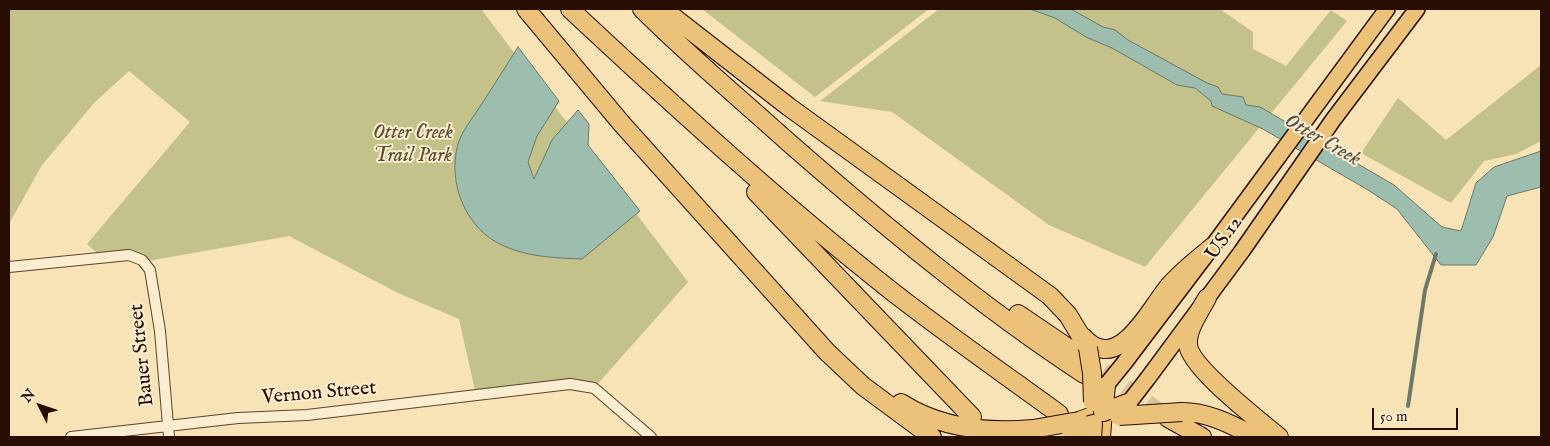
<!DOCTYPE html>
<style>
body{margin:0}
#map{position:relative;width:1550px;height:446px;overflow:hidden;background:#f7e3b6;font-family:"IM FELL English",serif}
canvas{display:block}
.frame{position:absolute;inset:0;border:10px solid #280e02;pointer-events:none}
.north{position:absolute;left:15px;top:381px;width:50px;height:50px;-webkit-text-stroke:4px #faedd0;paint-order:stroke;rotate:311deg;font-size:14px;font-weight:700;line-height:20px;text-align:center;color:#280e02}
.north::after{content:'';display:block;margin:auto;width:18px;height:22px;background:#280e02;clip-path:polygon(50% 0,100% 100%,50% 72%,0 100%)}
.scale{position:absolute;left:1372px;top:408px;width:86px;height:22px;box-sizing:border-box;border:2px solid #280e02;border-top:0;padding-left:6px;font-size:15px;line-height:18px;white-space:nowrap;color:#280e02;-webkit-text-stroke:4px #faedd0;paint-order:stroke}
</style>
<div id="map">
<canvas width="1550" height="446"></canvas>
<div class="frame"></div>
<div class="north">N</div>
<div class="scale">50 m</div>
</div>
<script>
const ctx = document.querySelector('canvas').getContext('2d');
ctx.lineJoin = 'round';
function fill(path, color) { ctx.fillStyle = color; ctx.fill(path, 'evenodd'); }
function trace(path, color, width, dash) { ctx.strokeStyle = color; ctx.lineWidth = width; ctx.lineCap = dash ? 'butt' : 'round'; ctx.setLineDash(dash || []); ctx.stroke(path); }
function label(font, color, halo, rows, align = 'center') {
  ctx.font = font + ' "IM FELL English",serif'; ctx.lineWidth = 4; ctx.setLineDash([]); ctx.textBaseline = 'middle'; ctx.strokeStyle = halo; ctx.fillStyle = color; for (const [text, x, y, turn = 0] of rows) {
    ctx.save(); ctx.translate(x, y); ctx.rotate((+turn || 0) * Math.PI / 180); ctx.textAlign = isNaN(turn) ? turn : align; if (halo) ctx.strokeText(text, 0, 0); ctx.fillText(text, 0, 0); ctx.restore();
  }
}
fill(new Path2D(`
 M9,9h472l207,273 -94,106 -24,-4 -94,11 -17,-76 -61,-26 -109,-57 -141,25 -24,-10 -27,2 -10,-9 103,-122 -61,-51 -34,31 -53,63 -32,57 -1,34z
 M702,9h227l-114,88z
 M939,9h281l33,23v17l33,17 45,-56 16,11 -202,246 -96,-42 -157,-113 -72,-11z
 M1541,65v76l-25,13 -32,7 -33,42 -90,-50 37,-55 48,42z`), '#c2c28a');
const water = new Path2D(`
 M1030,9h41l32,18 12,3 13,10 79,43 11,4 4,7 21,3 3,8 14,2 134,78 48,42 19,4 15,-48 18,-16 47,-16v36l-34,9 -14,41 -17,28h-35l-44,-56 -29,-19 -105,-61 -51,-23 -1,-5 -16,-13 -18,-3 -65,-37 -26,-11 -31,-19z
 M518,47l41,54 -22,35 -9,26 6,17 18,-39 26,-30 11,14 -1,21 52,66 -58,48c-26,-1 -54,-2 -78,-13 -38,-16 -57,-63 -46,-102 4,-13 14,-25 21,-36 13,-20 26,-40 39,-61z`);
fill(water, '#9dbeaf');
trace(water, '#6e786a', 1);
trace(new Path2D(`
 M1408,406l17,-116 11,-36`), '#6e786a', 4);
trace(new Path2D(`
 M1081,356l87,62`), '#d8c39b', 18, [18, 9]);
const street = new Path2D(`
 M9,267l120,-12 13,5 8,10 10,61 9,106
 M71,437l167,-19 69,-3 263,-31 24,4 57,49`);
const primary = new Path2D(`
 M1125,362l87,-115 175,-238
 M1148,378l94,-127 91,-131 84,-111`);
const highway = new Path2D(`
 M526,9l96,115 205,228 36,34 69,51
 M570,9c105,98 211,195 324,284 54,42 110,81 165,121
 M642,9c46,46 96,88 145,132 95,83 192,164 297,233
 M663,9l126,98 261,189 18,19 20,33
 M756,192l216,225
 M1207,298c-7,13 -20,31 -19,46 1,23 72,77 91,93
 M1018,314l62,42
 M1083,337c35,39 66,-27 86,-51 13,-15 29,-27 43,-39
 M901,403c39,25 87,30 132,26
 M1182,412c27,0 50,13 74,25
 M1168,418l34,19
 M1079,421l24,-9 -2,25`);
trace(street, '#5c432f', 12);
trace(primary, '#280e02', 18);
trace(highway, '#280e02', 20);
trace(street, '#faedd0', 10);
trace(primary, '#ecc27b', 15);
trace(highway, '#ecc27b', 18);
const primaryBridge = new Path2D(`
 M1099,394l26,-32
 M1121,413l27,-35`);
const highwayBridge = new Path2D(`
 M1088,348l4,25 1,29
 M1106,386l-3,26 25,-9
 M1119,416l63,-4
 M1033,429l46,-8
 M1071,431l22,-7 -1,13`);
trace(primaryBridge, '#280e02', 18, []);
trace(highwayBridge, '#280e02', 20, []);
trace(primaryBridge, '#ecc27b', 15);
trace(highwayBridge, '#ecc27b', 18);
label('italic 20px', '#5e4d32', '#faedd0', [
 ["Otter Creek",413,134],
 ["Trail Park",413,157]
]);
label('20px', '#280e02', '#faedd0', [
 ["US 12",1225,239,-55],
 ["Bauer Street",143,355,-96],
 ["Vernon Street",319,394,-5]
]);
label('italic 21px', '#575447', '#faedd0', [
 ["Otter Creek",1322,141,30]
]);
</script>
